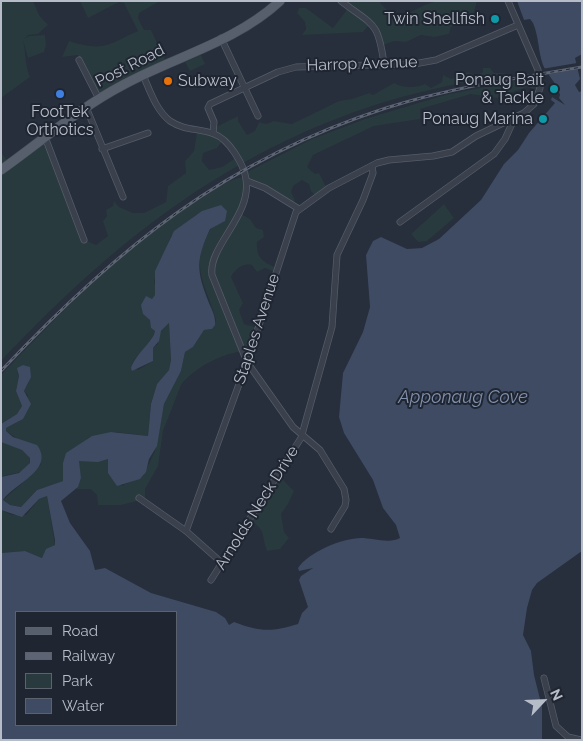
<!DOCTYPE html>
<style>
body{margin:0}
#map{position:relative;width:583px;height:741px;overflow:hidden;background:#272e3c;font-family:Raleway,sans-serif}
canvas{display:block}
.frame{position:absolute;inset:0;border:2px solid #b6bcc8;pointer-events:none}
.legend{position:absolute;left:15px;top:611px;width:162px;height:115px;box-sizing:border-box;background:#1f2632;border:1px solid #5b626e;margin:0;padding:6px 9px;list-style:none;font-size:15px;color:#b6bcc8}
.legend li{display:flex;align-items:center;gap:10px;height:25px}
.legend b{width:25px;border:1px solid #5b626e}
.north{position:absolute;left:518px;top:676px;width:50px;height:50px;-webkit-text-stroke:4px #1f2632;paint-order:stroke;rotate:65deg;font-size:14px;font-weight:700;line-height:20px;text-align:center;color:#b6bcc8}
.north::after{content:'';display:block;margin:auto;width:18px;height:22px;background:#b6bcc8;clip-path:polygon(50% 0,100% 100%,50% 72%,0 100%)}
</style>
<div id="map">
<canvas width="583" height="741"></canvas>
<div class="frame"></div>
<ul class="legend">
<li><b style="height:6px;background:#585f6c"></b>Road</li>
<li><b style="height:6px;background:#5d6473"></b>Railway</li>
<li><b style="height:14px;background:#283a3d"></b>Park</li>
<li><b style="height:14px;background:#3e4b63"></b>Water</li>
</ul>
<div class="north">N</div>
</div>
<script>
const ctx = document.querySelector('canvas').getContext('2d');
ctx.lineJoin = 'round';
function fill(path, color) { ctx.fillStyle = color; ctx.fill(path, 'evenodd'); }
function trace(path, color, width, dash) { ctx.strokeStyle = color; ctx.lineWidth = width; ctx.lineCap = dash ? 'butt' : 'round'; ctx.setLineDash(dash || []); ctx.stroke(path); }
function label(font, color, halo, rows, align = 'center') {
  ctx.font = font + ' Raleway,sans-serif'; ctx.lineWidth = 4; ctx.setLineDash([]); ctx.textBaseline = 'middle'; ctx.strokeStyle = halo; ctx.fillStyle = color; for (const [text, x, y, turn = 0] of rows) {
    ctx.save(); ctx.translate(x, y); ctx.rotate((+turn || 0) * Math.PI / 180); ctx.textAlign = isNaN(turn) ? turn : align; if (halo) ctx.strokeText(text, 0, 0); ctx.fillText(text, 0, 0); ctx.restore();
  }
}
fill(new Path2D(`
 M1,1h32l6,14 9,10 -10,9 -10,1 -4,4 5,-3 16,-1 1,10 -2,7 -16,6 -5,-18c3,14 2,25 7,37l-29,21z
 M80,1h80l-21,12 -1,5 6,12h7l16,34 -67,34 -21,-38 -1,-5 -16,2 7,-16c35,11 38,4 69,-10l-14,-28 -5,-1 -31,16z
 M342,1h37c20,28 33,6 55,1 12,-2 30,-1 43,-1l-5,18 -21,8 -2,7 -15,3 -13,-2 -15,7 -12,-1 -11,4 -12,-22 -8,9 -61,3 4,-6 -1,-7 -8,-9 2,-5h7l27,20 16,-21z
 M201,55l4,9 -15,7 -5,-9z
 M483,68h7l4,5h13c-49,11 -99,20 -147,37 -147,52 -253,139 -359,251v-209l8,11 34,-24 42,101 11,5 12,-9 -5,-15 4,-5 -1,-6 7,-4 1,-5 5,6 14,6h11l22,-11 2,-16 18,-13 -1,-12 9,-10 3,-19 16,1 3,-6 22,-11v5l9,14 8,-4 4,-9 7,2 8,-3 18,3 47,-23 13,-2 17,-6 4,2 21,-12c8,5 22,5 31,1l6,4 11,-6 1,-7 8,4 17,-7 8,4 7,-4zM223,140l14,17 -15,10 -13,3 -7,-9 1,-8 14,-5z
 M530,78l10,1v11l-14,-3 -29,11 -26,-4 -51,15v10l-46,7 -61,29 -6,12 8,7 4,-1 8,16 -11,7 -5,-5 -2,-7 -7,-4 -9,6 -2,6 4,8 -2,5 -46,-24 -6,33 9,5 6,9 7,2 1,7 -7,5c-1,16 6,20 20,26l-2,4 -10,-4 -8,4 -5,-7c-9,-2 -17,4 -21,12l12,26 -4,7 5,14 14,4 -11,32 -4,-9c-22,3 -49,17 -62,34l-18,46 -5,35 -13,23v10l-24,6h-23l-1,-10 -6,-6h-14l4,-11 -3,-17 31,-2 -1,8 14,19c7,-5 17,-6 21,-10l12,-25 9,-47 17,-33 4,-19 8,-5 11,-17 8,-1 4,-9c-7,-27 -25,-51 -11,-79 3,-6 4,-12 10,-16l-18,-11 -26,22 -17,45 2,9 -1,6 -12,18 8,6v8l4,3c-2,10 -17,22 -23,33l6,6 15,-9v-13l5,-4v-9l11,-12 2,37 -2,10 -12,14 -6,20 -3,32 -32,-4 -28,6 -25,30v13l-26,9 -16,17 -11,-2 -7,-5 31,-27 7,-9 -23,-25 -12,-8v-3l17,-9 5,-24 -4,-4 5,-9 -12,-10 2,4 -3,15 6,15 -5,8 -16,10v-49c62,-65 126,-131 204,-179 13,-8 25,-18 40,-19v-4l67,-34 53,-20 80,-24z
 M444,204l10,14 -27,23 -9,1 -7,-8z
 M1,442c12,3 22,6 29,16 1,17 -18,14 -29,19z
 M279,476l15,15 -6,13 -7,10 3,18 5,6 -9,11 -13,2c-6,-15 0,-20 -17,-31z
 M47,496l8,49 -13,13 -17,-7 -24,2v-43l11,5h14l13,-16z`), '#283a3d');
fill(new Path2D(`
 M517,1h65v53l-7,4 5,21 -5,6 4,7 3,-1v460l-45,32 -5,7 -5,18 -4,27 8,16 3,24 8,32v33h-541v-187l24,-2 17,7 4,-9 9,-4v-5l-8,-44 -8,3 -17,18 -21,-7v-33l18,-4 11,-10v-5l-8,-8 -21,-8v-18l16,-10 5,-8 -6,-15 3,-15 -2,-8 6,-3 7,2 1,10 -7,14 7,13 -8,15 -17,9v3l7,6 24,8c18,25 -22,38 -34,55l7,5 11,2 16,-17 26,-9v-18l3,-10 26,-17 19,-4 37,4 3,-32 6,-20 12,-14 2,-10 -2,-37 -8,8 -2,10 -6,7v13l-21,10 -1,-3c5,-15 22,-26 24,-37l-4,-3 -1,-8 -7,-6 -2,-9 5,-9 6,3 3,-4v-24l19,-40 28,-20 19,-6 6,6 -2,10 -15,8c-14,31 -14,41 -1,74 3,7 7,14 6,22l-3,4 -8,1 -11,17 -8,5 -4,19 -17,33 -7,42 -8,13 -3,13 -6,7 -23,7 -9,-13v-14l-10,3 -19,-1 2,17 -3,9 -17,14 9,22 20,28 5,19 10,-2 46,25 65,19 9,6 4,7 5,-3c26,10 38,10 64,2l4,-11 6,-6 -9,-27 2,-4 12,-8 -14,3 -1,-3c11,-16 44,-30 63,-30 11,0 29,6 39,0l-4,-13 -13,-17 -10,-28 -29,-47 -5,-16 4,-44 20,-41 7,-25 -4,-52 7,-14 8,-4 26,12 15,-1 17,-9 42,-39 23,-36 14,-14 11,-17 26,-30 -4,-3 1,-3 13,8 -6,-7 1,-3c-3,-13 -12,-18 -17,-30 -5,-14 -4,-28 -10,-42l-3,-4 -6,1zM16,612h160v113h-160z`), '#3e4b63');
fill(new Path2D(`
 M577,63l1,6 -33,6 -3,-6z`), '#272e3c');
const street = new Path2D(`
 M341,1c32,25 37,19 43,63
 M221,38l37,78
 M79,60l20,39
 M143,75c7,16 13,35 27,46 15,10 29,7 44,13 15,5 30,31 32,45 6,37 -38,67 -34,96l35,87 46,65 27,23 24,39 2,11 -1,6 -14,23
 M86,107l37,90
 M213,133l1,-11 -6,-14 2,-4 68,-32 18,-5 118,-3 22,-4 82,-35
 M45,137l39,103
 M102,149l46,-16
 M247,181l18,7 34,21
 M400,222l94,-68 11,-15 10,-22
 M139,498l47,33 36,32
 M186,531l61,-169 49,-150 33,-24 48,-25 12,-3 44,-4 19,-4 24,-16 48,-23 10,-9 6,-16 -2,-18 -30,-69
 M211,580l90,-142 31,-111 5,-72 26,-55 10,-27 -1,-7
 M544,678l12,48 12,11 13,3`);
const primary = new Path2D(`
 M1,170c41,-29 78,-62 122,-85 51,-28 113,-43 157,-84`);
trace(street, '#555c68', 7);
trace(primary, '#434a56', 10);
trace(street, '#3a414d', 5.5);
trace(primary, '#585f6c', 9);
const rail = new Path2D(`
 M1,371c115,-122 224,-211 385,-263 64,-20 130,-30 196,-41`);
trace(rail, '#5d6473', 3);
trace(rail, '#1f2632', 1, [4]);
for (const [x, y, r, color] of [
 [495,19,5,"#0f9aa8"],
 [168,81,5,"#e8710a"],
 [554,89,5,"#0f9aa8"],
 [60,94,5,"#3f7fe0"],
 [543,119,5,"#0f9aa8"]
]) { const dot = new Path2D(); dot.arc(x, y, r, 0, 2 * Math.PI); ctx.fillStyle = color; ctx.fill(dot); trace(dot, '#1f2632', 2); }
label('16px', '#b6bcc8', '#1f2632', [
 ["Twin Shellfish",485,19],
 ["Ponaug Bait",544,80],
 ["& Tackle",544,98],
 ["Subway",178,81,"left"],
 ["FootTek",60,112,"center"],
 ["Orthotics",60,130,"center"],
 ["Ponaug Marina",533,119]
], 'right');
label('16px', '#b6bcc8', '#1f2632', [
 ["Harrop Avenue",362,64,-2],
 ["Post Road",130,66,-27],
 ["Staples Avenue",257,329,-72],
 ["Arnolds Neck Drive",257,508,-58]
]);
label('italic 18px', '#8190ac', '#1f2632', [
 ["Apponaug Cove",463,398]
]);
</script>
